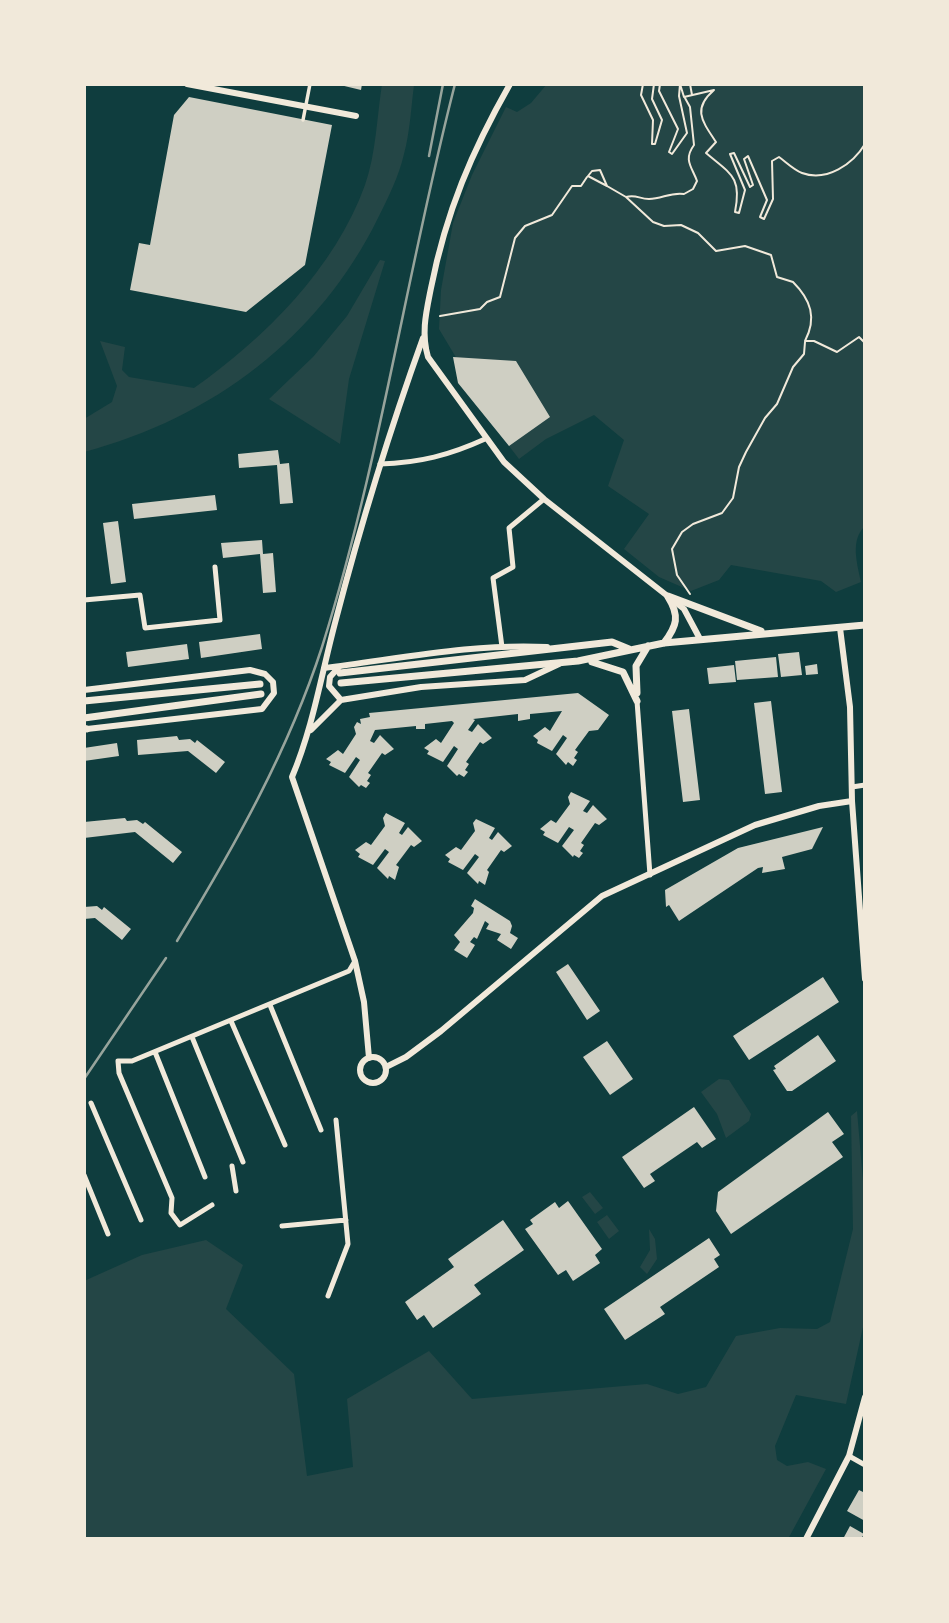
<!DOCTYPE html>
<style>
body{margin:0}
#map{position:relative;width:949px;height:1623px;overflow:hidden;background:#0f3d3e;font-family:"Roboto Condensed",sans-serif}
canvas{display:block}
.frame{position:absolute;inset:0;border:86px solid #f1e9da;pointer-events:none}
</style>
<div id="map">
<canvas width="949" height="1623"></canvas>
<div class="frame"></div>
</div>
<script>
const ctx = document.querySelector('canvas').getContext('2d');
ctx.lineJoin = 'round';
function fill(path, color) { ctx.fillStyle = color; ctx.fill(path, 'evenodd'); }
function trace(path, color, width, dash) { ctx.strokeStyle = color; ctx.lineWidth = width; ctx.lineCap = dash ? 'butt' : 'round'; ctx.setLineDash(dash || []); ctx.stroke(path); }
fill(new Path2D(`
 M382,84l32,1c-3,23 -4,47 -10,69 -5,22 -16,44 -26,64 -59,120 -166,200 -294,234v-33l28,-17 5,-16 -17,-45 25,6 -3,23 7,7 65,11c71,-50 141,-120 171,-203 11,-31 12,-69 17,-101z
 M547,84h318v442c-15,14 -8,37 -4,56l-25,10 -15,-11 -90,-16 -12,15 -28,11 -32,-14 -35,-28 25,-35 -41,-28 16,-46 -30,-25 -48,24 -27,20 -10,-13 -70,-117 2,-39 12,-67 19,-48 34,-68 11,5 14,-9z
 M380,260l5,1 -36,118 -9,65 -71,-45 44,-42 34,-41z
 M719,1079l10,1 22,34 -2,7 -23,17 -9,-24 -16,-22z
 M857,1111l8,93v114l-19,86 -50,-9 -21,51 2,14 10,6 21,-4 18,7 -38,70h-704v-258l58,-26 64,-15 37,25 -17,44 68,65 13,102 46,-9 -6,-68 82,-48 43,48 175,-15 31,10 28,-7 30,-51 44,-8 37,1 13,-7 23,-93 -2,-113z
 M590,1192l13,16 -8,6 -13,-17z
 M607,1215l12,16 -10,8 -12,-17z
 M649,1229l6,10 2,20 -10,15 -7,-7 10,-17z`), '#244646');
fill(new Path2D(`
 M336,84h26l-1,6z
 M189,97l143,28 -27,140 -59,47 -116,-22 9,-47 11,2 24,-130z
 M453,357l63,4 34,56 -41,29 -51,-63z
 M278,450l2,14 9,-1 4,40 -13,1 -3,-39 -38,3 -1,-14z
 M215,495l2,15 -83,9 -2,-15z
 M118,521l8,61 -15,2 -8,-61z
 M262,540l1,14 10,-1 3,39 -13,1 -3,-39 -37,4 -2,-15z
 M260,634l2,15 -61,9 -2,-16z
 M187,644l2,15 -61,8 -2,-15z
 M799,652l3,23 -21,2 -3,-23z
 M776,657l2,20 -41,3 -2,-19z
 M817,664l1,10 -12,1 -1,-9z
 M734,665l2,17 -27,2 -2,-16z
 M578,693l31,22 -11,15 -9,1 -14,19 3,2 -4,6 3,2 -4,6 -5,-4 -2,3 -10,-11 11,-16 -4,-3 -11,16 -15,-8 1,-3 -5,-4 12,-9 5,4 12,-20 -32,3v5l-12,2v-7l-45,5 2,1 -7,10 4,2 6,-8 14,14 -9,6 -3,-2 -14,20 3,2 -4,6 3,2 -4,5 -5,-3 -2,2 -10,-10 11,-17 -4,-3 -11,16 -16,-8 2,-3 -5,-3 12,-9 5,4 13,-20 -2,-2 -27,3v5h-9v-3l-41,4 -5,11 4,2 6,-8 14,14 -9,6 -3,-2 -14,20 3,2 -4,6 3,2 -4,5 -5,-3 -2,2 -10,-10 11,-17 -4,-3 -11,16 -16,-8 2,-3 -5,-3 12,-9 5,4 13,-20 -2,-7 3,-5 4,2 -1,-5 10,-2 -1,-4z
 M771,701l11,91 -17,2 -11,-91z
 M689,709l11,91 -17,2 -11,-91z
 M177,736l2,4 11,-1 5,4 2,-3 28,22 -9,11 -28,-22 -50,4 -1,-15z
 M117,743l2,13 -35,5v-13z
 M571,792l19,9 -7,10 4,2 6,-8 14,14 -8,6 -4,-2 -14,20 3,2 -4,6 3,2 -4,5 -5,-3 -1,2 -11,-11 12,-16 -5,-3 -11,16 -15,-8 2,-3 -5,-3 11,-9 5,3 14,-19 -2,-7z
 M386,813l19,10 -6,10 3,2 6,-8 14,14 -8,6 -3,-2 -15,20 3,2 -4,13 -6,-4 -1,3 -11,-11 12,-16 -4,-3 -12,16 -15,-8 2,-3 -5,-4 11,-8 5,3 14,-19 -2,-8z
 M125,818l2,3 10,-1 6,4 2,-2 37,30 -9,11 -38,-31 -51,6v-16z
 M476,819l19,9 -6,10 3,2 6,-8 14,14 -8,6 -3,-2 -14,20 2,2 -4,13 -6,-4 -1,3 -11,-11 12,-16 -4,-3 -12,16 -15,-8 2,-3 -5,-4 11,-8 5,3 14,-19 -2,-8z
 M823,827l-11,22 -30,8 3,12 -23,4 1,-6 -5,1 -79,53 -10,-16 -3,2 -1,-17 73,-42z
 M475,899l35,22 2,5 -2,7 8,5 -7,11 -14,-9 4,-6 -15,-5 3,-5 -4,-3 -8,18 -3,-2 -4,5 5,3 -8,13 -13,-8 6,-8 -6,-7 19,-22 1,-5 -3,-2z
 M97,906l5,4 2,-3 27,22 -9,11 -27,-22 -11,1v-12z
 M568,964l32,47 -13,9 -31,-48z
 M823,977l16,25 -90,58 -16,-24z
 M818,1035l18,26 -44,30h-5l-14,-21 3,-1 -2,-3z
 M607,1041l26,38 -23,16 -27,-38z
 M694,1107l22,32 -14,9 -5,-6 -47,32 5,7 -11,7 -22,-31z
 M828,1112l16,22 -12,8 11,15 -112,77 -15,-23 2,-19z
 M568,1201l34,48 -7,6 5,8 -27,18 -7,-11 -8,5 -33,-46 8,-5 -3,-4 25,-18 4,6z
 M503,1220l21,30 -50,35 7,9 -48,34 -9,-13 -7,5 -12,-18 49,-35 -6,-8z
 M709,1238l11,17 -6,4 5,8 -59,40 5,7 -40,26 -21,-31z
 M859,1490l6,3v28l-18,-10z
 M850,1526l14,8 -3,5h-18z`), '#cfcfc3');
trace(new Path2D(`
 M643,84l-2,11 12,25 -1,24h3l7,-24 -10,-21 2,-15
 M660,84l-1,7 19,38 -9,23 3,2 15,-21 -8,-37 1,-12
 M680,84l4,13 30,-7c-22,19 -12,31 2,52l-10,11c25,21 36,24 29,59l4,1 6,-23 -15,-36 4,-1 16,34 3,-2 -9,-26 4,-3 19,44 -7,17 4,2 9,-20 -1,-38 7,-4c7,5 15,13 23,16 25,9 51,-9 63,-29
 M690,84l2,11
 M607,186l-19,-10 4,-5 8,-1 7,16 19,11c10,-3 13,2 23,2 13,0 21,-7 35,-5l9,-5 4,-8c-5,-14 -14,-21 -3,-36l-4,-38 -5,-9
 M626,197l27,25 11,4 17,-1 17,8 18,18 29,-5 26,9 6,22 16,5c18,18 24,36 12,59h9l23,11 22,-15 6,6
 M440,316l40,-7 7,-7 13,-5 15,-59 10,-12 27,-11 20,-29h9l6,-9
 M690,594l-13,-19 -5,-26 10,-17 11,-8 29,-11 11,-15 6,-31 7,-15 19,-34 12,-14 16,-37 11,-13 1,-12`), '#f1e9da', 2);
trace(new Path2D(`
 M303,120l7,-36`), '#f1e9da', 3.5);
trace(new Path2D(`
 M380,464c39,-1 70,-9 105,-25
 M84,600l56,-5 5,33 75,-8 -5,-53
 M502,647l-9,-69 20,-11 -4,-39 35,-29
 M637,701l13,174
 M852,787l13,-2
 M270,1005l51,125
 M231,1021l54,124
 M192,1037l51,125
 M155,1052l50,125
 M91,1103l50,117
 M232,1166l4,25
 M84,1175l24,59
 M212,1205l-32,20 -9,-12 1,-15 -53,-125 -1,-12h14l217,-90 6,-10
 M282,1226l64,-6
 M328,1296l20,-52 -12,-124
 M849,1456l16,9`), '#f1e9da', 5);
trace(new Path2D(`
 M187,84l169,32
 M510,84c-38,67 -64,128 -79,204 -5,25 -10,45 -3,69l76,105 40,37 140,110 16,30
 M840,628l10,79 2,94 13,178
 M339,667l-9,10 -1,9 12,14
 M324,668c74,-9 149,-25 223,-21
 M84,690l166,-20 15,4 8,8 1,11 -12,16 -175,20
 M311,730l30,-30 80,-13 104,-7 34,-16
 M360 1070a13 13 0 1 1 26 0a13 13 0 1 1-26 0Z
 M369,1058l-5,-56 -9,-41 -63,-184c21,-50 29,-101 43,-154 25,-96 54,-191 88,-285
 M386,1067l20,-10 35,-26 161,-135 153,-71 64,-19 33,-5
 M806,1539l43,-83 16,-59`), '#f1e9da', 6);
trace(new Path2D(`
 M668,596l93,35
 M664,643c13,-17 16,-27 4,-46
 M592,662l31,10 14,29
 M340,673l272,-31 17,7
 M341,683l237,-22 86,-18 201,-18
 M637,693l-1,-27 12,-20
 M84,701l176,-17
 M84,718l177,-24
 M84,728l3,1`), '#f1e9da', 7);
trace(new Path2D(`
 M429,156l14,-72
 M177,941c57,-94 111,-189 145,-294 58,-184 85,-377 133,-563
 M84,1079l82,-121`), '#97a49c', 2.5);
</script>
